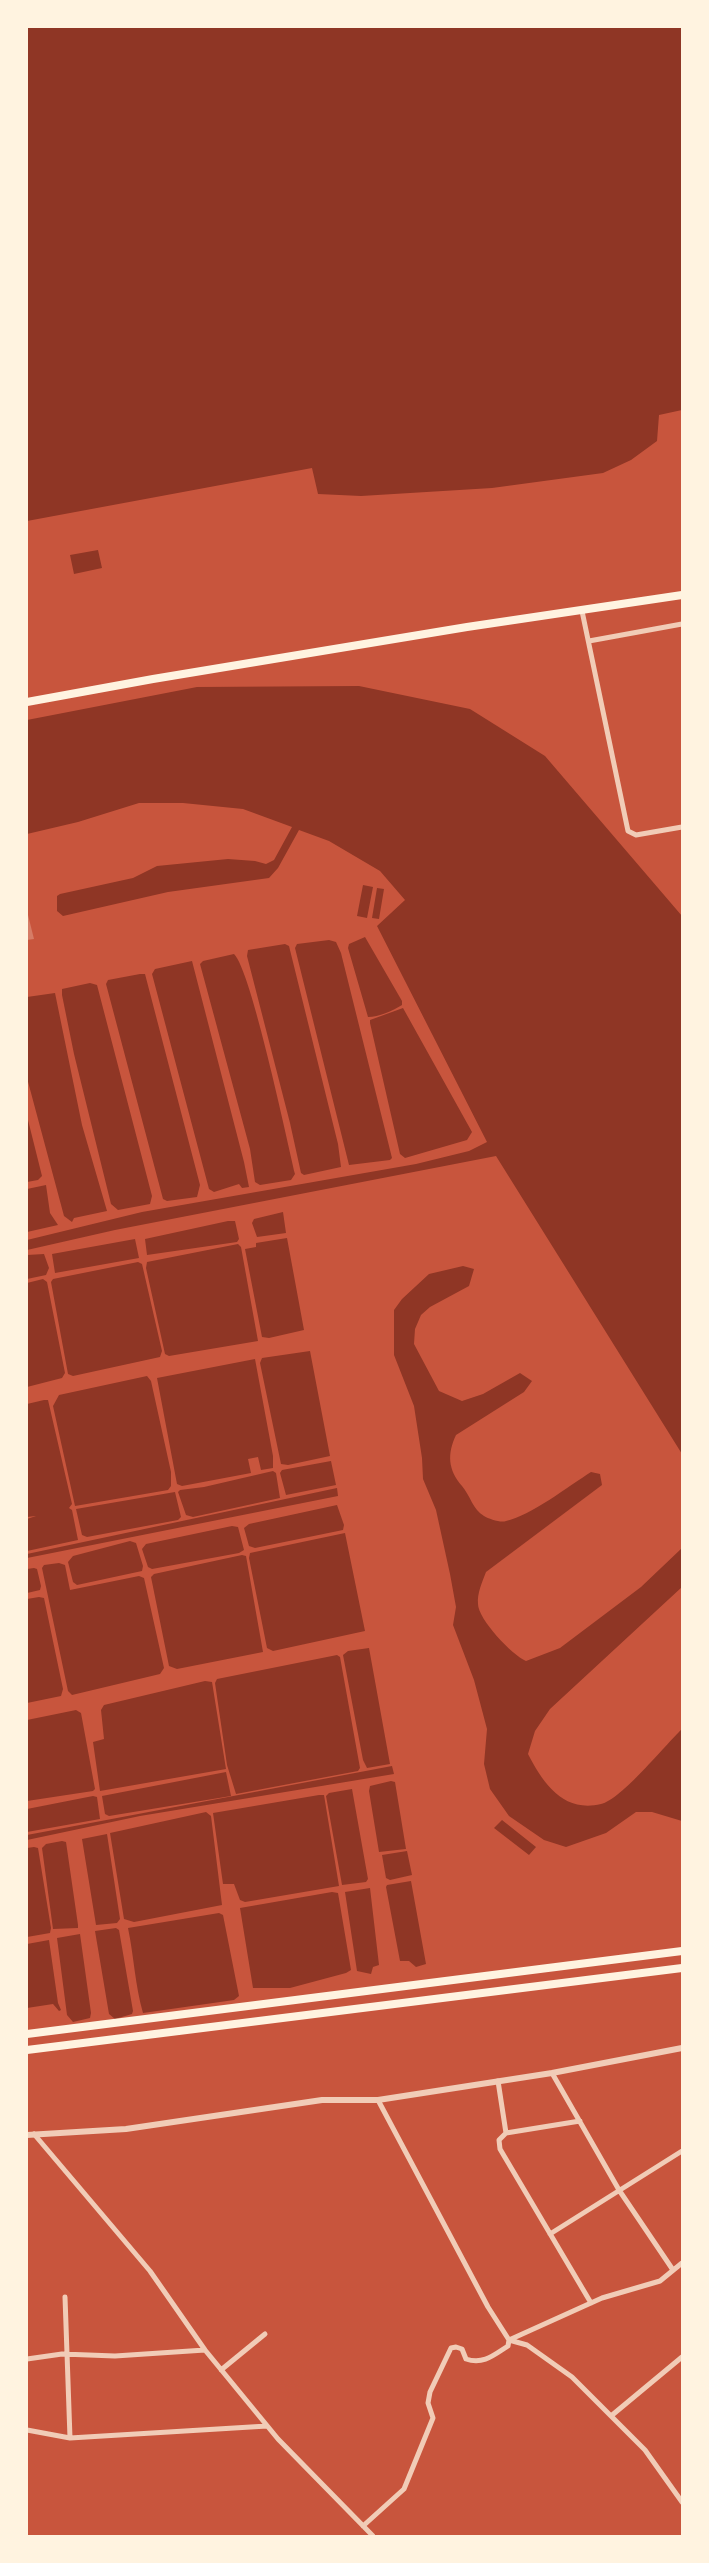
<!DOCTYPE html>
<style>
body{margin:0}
#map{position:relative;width:709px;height:2563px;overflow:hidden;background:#c8553d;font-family:"DM Sans",sans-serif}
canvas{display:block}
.frame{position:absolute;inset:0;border:28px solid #fff3e0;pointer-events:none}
</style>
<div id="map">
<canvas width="709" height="2563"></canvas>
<div class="frame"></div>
</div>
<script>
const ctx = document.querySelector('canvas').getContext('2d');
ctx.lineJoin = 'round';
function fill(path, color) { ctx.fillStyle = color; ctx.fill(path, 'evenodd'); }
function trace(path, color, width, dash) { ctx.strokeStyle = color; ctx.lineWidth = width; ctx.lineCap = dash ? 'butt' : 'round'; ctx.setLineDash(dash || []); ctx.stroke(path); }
fill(new Path2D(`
 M27,27h655v383l-23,5 -2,26 -26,19 -28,13 -111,15 -131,8 -43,-2 -6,-26 -285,53z
 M98,550l4,18 -28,6 -4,-19z
 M359,686l111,23 75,47 137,160v538l-186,-298 -381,74 -88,20v-10l115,-28 274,-48 53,-13 18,-9 -110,-216 28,-26 -25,-29 -51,-30 -30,-11 -21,38 -9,10 -101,14 -105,24 -6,-5v-15l3,-2 73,-16 24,-12 71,-7 27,2 11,3 8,-4 18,-33 -49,-18 -60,-6h-44l-61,19 -51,12v-114l170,-33z
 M363,885l10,2 -6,31 -10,-2z
 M377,888l7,1 -5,30 -7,-1z
 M365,937l37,64v4c-10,6 -23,12 -34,12l-20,-69 1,-4z
 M329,940l7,2 5,11 51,205 -2,2 -41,5 -54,-217 2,-4z
 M285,944l4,2 49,198 3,23 -37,8 -3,-2 -11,-50 -43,-167 1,-6z
 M234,954c17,16 53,186 61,220l-4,6 -31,5 -5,-3 -5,-33 -50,-185 3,-3z
 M192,961l52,201 5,25 -7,1 -3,-4 -25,8 -5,-3 -57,-215 3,-5z
 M140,974h5l55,211 -3,12 -30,4 -4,-2 -57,-215 2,-4z
 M90,983l7,2 55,211 -2,8 -32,6 -7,-6 -37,-150 -12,-59v-6z
 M55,993l27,132 25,86 -33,7 -2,4 -8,-6 -37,-138v-81z
 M403,1008l69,124 -5,8 -62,18 -5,-4 -30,-131v-3z
 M27,1116l15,60 -4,4 -11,2z
 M46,1185l4,28 8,12 -31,7v-43z
 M283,1212l3,21 -29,4 -5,-14 2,-4z
 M228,1221h7l4,18 -2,3 -90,13 -2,-16z
 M287,1238l17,92 -35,8 -7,-1 -17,-88 11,-2v-4z
 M135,1239l4,19 -84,15 -3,-19z
 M238,1244l3,3 17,94 -89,15 -4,-2 -19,-86 1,-6z
 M44,1254l5,14 -3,7 -19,4v-24z
 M138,1262l4,2 20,87 -2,6 -87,19 -5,-2 -17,-92 2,-3z
 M463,1266l11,3 -5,17 -39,21 -9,8 -6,14 -1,15 25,47 23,10 21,-7 37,-21 12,8 -8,11 -68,43c-9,19 -8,35 6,51 8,9 11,24 22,30 5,3 17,7 22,5 24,-5 63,-35 85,-49l9,2 2,11 -116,87c-4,11 -9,21 -8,32 0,15 34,51 48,57l34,-13 81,-61 41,-39v39l-132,122 -15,22 -7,23c15,29 35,59 73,50 20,-4 64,-59 81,-75v92l-30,-9h-16l-30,21 -40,14 -22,-7 -35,-24 -19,-27 -6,-25 3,-35 -13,-49 -21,-55 3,-18 -6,-33 -14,-64 -13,-31 -1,-21 -8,-52 -20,-51v-45l8,-11 27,-25z
 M43,1279l4,3 18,91 -3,5 -35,9v-104z
 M310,1351l20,105 -42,9 -7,-1 -21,-101 2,-5z
 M255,1359l18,97v12l-12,2 -3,-13 -10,2 3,14 -69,13 -5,-2 -20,-106z
 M147,1376l4,5 20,91v14l-3,4 -93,16 -22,-100 6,-11z
 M44,1400h4l24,104 -3,4 3,2 6,30 -51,11v-32l9,-3 -9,1v-113z
 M331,1461l5,24 -50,10 -6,-22 2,-3z
 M273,1471l3,2 4,25 -87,19 -7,-2 -8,-23 2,-2 24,-3z
 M337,1488l1,8 -311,62v-4z
 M175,1492l6,25 -3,3 -91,17 -5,-2 -6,-26z
 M337,1505l7,20 -1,5 -88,18 -6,-2 -5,-18 5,-4z
 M232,1526l6,1 6,23 -5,3 -87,16 -4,-2 -6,-18 4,-5z
 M345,1533l20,98 -92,20 -6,-3 -18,-90 1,-5z
 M130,1541l6,2 7,23 -1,5 -65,14 -4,-3 -5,-20 5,-6z
 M242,1555l4,1 17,96 -86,17 -8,-3 -18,-89 3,-3z
 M59,1563l6,2 5,25 69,-14 5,2 20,90 -4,6 -88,21 -4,-4 -26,-123 2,-3z
 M34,1568l3,1 4,17 -1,4 -13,3v-24z
 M39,1597l5,1 19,91 -2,7 -34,7v-104z
 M369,1648l21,116 -23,4 -4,-8 -20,-105 5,-4z
 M337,1655l3,2 20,111 -2,3 -122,23 -9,-29 -12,-82 2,-4z
 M205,1681l7,1 14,87 -126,22 -7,-49 11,-3 -3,-29 3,-5z
 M76,1710l5,3 14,76 -2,2 -66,10v-81z
 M392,1766l2,8 -254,42 -113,24v-5z
 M226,1772l5,24 -122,20 -4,-2 -3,-18z
 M391,1781l4,1 11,67 -27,3 -10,-61 1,-5z
 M352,1789l16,90 -2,3 -24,3 -16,-89 3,-3z
 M319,1795h5l15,91 -94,16 -5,-2 -6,-16h-11l-10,-71z
 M93,1796l4,1 3,22 -73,13v-23z
 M206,1812l5,4 11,89 -88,17 -10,-3 -14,-86z
 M502,1820l34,27 -7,8 -35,-27z
 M107,1834l13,85 -3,4 -21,2 -14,-86z
 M62,1841l4,1 12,83v3l-25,1 -11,-81 4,-4z
 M34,1847l4,1 13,80 -1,5 -23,4v-89z
 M407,1851l5,24 -22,5 -4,-2 -4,-23z
 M411,1881l15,83 -10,3 -7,-6h-9l-14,-74 1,-2z
 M370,1888l9,77 -6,2 -2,7 -14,-3 -12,-79z
 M332,1892l6,1 13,77 -5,3 -56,15h-37l-13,-80z
 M219,1913l4,2 16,81 -5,4 -91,13c-8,-28 -9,-56 -15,-85z
 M116,1928l3,2 14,81 -1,3 -17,5 -6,-5 -14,-83z
 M80,1934l11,79 -1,5 -17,4 -6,-7 -10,-77z
 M49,1940l9,63 3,7 -2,1 -6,-7 -26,4v-64z`), '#8f3625');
fill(new Path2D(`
 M27,911l7,28 -7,1z`), '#d67c66');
trace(new Path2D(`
 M582,611l46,220 8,4 46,-8
 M589,641l93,-17
 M552,2073l67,117 54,80
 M498,2081l8,52
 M378,2100l110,207 21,33 18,5 45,32 73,73 37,52
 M580,2121l-74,12 -7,7 1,9 91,154
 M34,2134l116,137 55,79 73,89 95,97
 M550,2234l132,-83
 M65,2297l5,141
 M27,2359l35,-5 53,2 90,-6
 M221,2370l44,-36
 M611,2416l71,-59
 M27,2430l43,8 197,-12
 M363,2526l41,-37 29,-71 -5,-15 2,-11 21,-44 5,-1 6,2 4,10c17,6 28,-4 42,-13l1,-6 93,-42 58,-17 22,-18`), '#f1ccb7', 5);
trace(new Path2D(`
 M27,2135l99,-6 196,-29h56l174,-27 130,-25`), '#f1ccb7', 6);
trace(new Path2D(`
 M27,702l126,-23 314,-52 215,-32`), '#fff3e0', 8);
trace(new Path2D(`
 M27,2034l655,-83
 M27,2050l655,-82`), '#fff3e0', 8);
</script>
